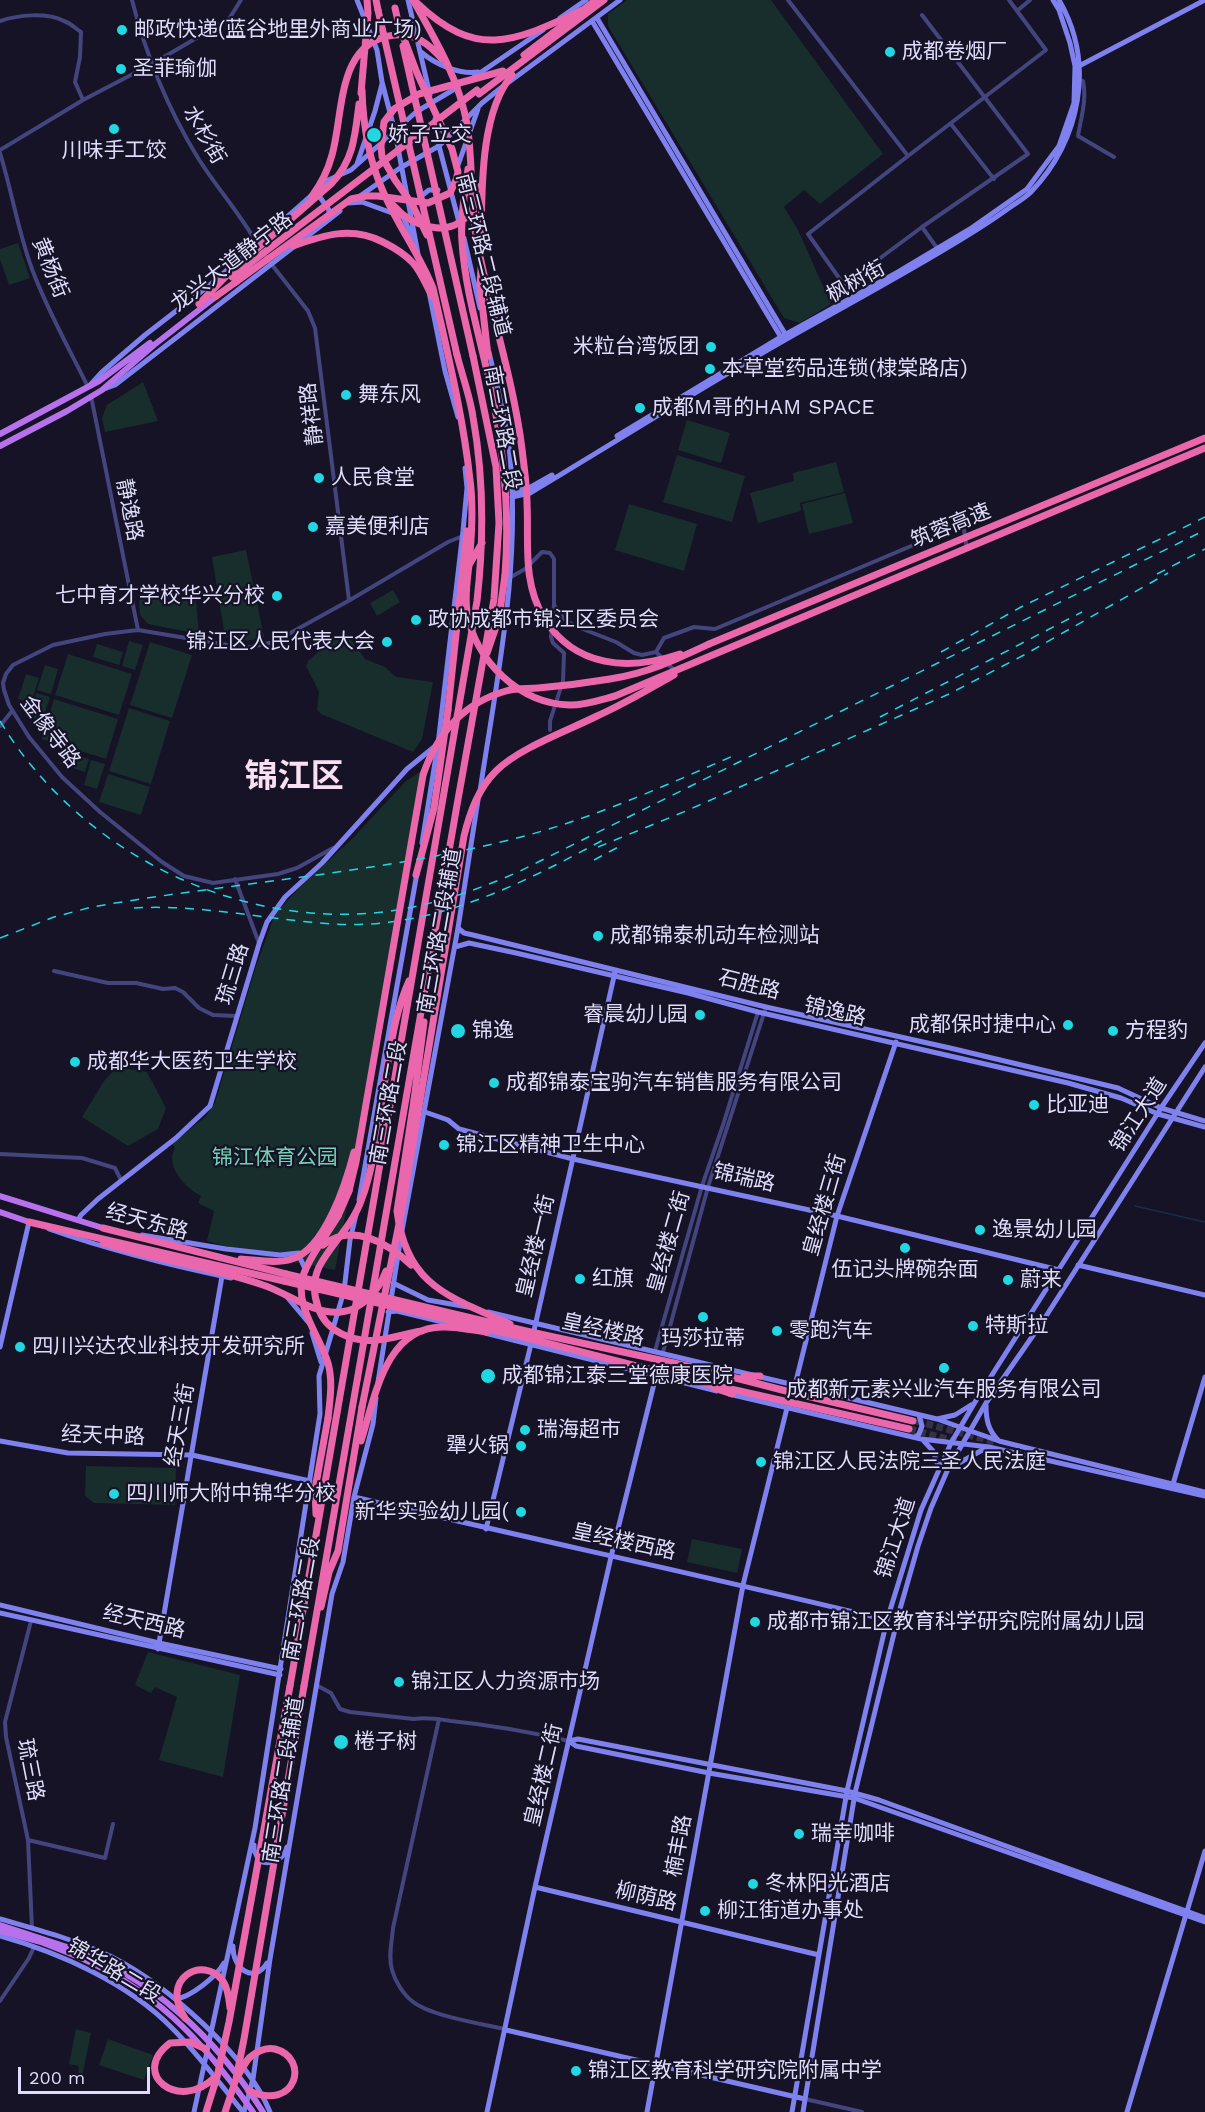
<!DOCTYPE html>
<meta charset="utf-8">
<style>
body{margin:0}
#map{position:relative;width:1205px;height:2112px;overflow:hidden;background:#151325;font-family:"Work Sans",sans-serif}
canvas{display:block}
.scale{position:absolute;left:18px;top:2067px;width:132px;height:27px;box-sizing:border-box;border:3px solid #dedcfa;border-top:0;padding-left:8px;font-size:18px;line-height:21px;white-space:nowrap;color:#dedcfa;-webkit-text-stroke:4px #151325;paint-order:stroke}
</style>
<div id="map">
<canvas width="1205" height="2112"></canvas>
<div class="scale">200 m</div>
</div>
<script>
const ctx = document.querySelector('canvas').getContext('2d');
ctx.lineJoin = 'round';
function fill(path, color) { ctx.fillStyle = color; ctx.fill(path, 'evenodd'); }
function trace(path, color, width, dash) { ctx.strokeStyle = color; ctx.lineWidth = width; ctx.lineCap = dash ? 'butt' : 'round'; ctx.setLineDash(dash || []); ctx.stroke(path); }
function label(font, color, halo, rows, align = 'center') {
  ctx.font = font + ' "Work Sans","Noto Sans SC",sans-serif'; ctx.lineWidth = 4.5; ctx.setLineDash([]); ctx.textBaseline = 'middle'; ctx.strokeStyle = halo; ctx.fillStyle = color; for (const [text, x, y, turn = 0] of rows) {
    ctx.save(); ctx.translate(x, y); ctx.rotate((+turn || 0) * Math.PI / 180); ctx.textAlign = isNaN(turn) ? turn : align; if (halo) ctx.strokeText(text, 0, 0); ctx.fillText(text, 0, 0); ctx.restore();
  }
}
fill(new Path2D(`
 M627,0h144l112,154 -63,50 -16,-14 -20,17 14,23 33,74 -31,19 -16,-5 -176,-292v-12z
 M18,243l12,35 -21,7 -9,-26v-10z
 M143,382l15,39 -53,11 -3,-14 5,-13z
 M687,420l43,13 -9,30 -43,-13z
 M677,455l68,21 -13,46 -69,-20z
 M836,462l8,30 -44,11 1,8 -43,12 -8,-30 44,-12 -1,-8z
 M845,493l8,30 -44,11 -7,-30z
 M629,504l68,20 -13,47 -69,-21z
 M246,550l18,87c-12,4 -26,5 -39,0l-13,-80z
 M393,590l7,12 -23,14 -7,-13z
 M150,595l46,6 3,33 -51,-10 -8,-9 -1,-14z
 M344,630l21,29 20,8 11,10 37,5 -11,57 -9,13 -92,-38 -4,-4 2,-18 -13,-26 2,-5z
 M129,641l14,4 -8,25 -13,-4z
 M150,642l42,13 -20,63 -42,-13z
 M97,644l26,8 -4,13 -26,-8z
 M68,654l64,20 -13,41 -64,-20z
 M45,665l13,4 -7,25 -14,-4z
 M26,674l13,4 -8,25 -13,-4z
 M36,693l14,4 -8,25 -13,-4z
 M54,699l64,20 -12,40 -64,-20z
 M129,708l41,13 -19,63 -42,-13z
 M63,751l26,8 -4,13 -25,-8z
 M91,760l14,4 -8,25 -13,-4z
 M429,765l-94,505 -79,-15 -49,-14 7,-30 -16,-8 3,-7c-15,-8 -37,-30 -26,-48l-3,-4 33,-27 10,-14 41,-137 19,-52 25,-27 52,-48 53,-57z
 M108,774l42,13 -9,28 -42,-13z
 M117,1067l30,5 19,36 -8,21 -30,17 -46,-29 22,-36z
 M86,1466l90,2 -1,37 -81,-2 -9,-7z
 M692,1539l50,10 -5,24 -50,-11z
 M148,1652l92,23 -17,102 -64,-17 18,-63 -22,-10 -4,6 -16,-8z
 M76,2029l15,4 -9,44 -4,-1 1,-10 -10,-2z
 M108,2039l45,16 -9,25 -45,-15z`), '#172e2c');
trace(new Path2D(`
 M1135,1206l70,16`), '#182e49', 1.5);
trace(new Path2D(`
 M916,1421l79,21
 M909,1429l50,13`), '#333145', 7, [7, 3.5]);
trace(new Path2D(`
 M132,0c14,55 36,109 66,158 19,30 43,57 60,87
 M788,0l120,156 -100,78 36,51 78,-58 106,-73 -106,-139
 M1017,11l13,-11
 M0,21c18,-6 46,-9 64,0 6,2 11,7 17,11l-1,25 -5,25 8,18
 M1078,79l5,2c4,18 -2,37 -5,55l36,21
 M951,124l43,55
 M0,150l83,-50 69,-36 77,-45 12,-19
 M0,153c12,39 18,78 32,116 15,41 37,79 56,118
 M908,156l138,-106 -37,-50
 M922,227l15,21
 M262,252l46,59 7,17 34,272
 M91,396l47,234
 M511,577l14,-8 17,-17 8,1 4,6v46l10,14 11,7 41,16 18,11 8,2 14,-3 20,20
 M656,652l8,-14 30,-11 21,2 234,-99 6,-9 7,-3 5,31
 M0,726l12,-15
 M550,730v-9l13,-40 1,-28 -11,-10 -2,-6 3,-32
 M333,848l-36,20 -19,6 -65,9 -29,-7 -22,-14 -62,-50 -38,-35 -33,-40 -20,-32 -5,-15 -1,-7 3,-9 7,-9 40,-20 52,-11 33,-4 108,18 28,-6 76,-42 98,-58 15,-6
 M235,879l24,64
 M54,971l54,12h28l27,6 12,-1 8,4 16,16 14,7 24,1
 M0,1154l82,4 33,10 6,12
 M655,1351l47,-165 21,-61 35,-113
 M663,1352l45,-165 58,-180
 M31,1621l-26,101 1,15 22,103 4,88
 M316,1685l15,8 9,16 10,3 64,7c12,-2 24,0 37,2 40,4 79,11 118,20
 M439,1719l-46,209c-1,13 -5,28 -1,42 3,11 11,24 20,31 18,15 70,23 93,28
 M28,1840l77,18 8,-34
 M0,2001l29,-43 5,-11
 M805,2099l57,13`), '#44457e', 4);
trace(new Path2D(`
 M357,0l20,50 5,32 13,50 23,122
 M408,0l22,95
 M560,18l26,-18
 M597,18l190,319
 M592,21l190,318
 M421,52c14,12 38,23 57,20
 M1079,66l126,-66
 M474,77l69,-47
 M509,82l111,-82
 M435,119l4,27 21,80
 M357,164l18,-53 7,-27
 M457,168l21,-59
 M321,186l5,-5 25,-11 65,-58 42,-25
 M317,193l12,17v6
 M360,196l40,-28 39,-22 43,-43 20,-16
 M420,197l9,-7h9
 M349,203l13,-1 41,15 10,21
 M464,238l16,70
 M429,292l16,79 13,46
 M91,384l11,-12 43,-37 66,-51 103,-91
 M104,389l11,-4 225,-174
 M617,436l164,-99 117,-65 72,-43 57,-40 32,-43 15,-43 1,-37 -5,-23 -11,-33 -6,-10
 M512,492l17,-4 23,-13
 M512,497l18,-4c92,-55 183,-113 276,-165 45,-25 90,-50 134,-76 24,-14 47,-28 69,-44 7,-5 16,-10 22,-16 49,-52 65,-128 28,-192
 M480,791c17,-114 42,-229 29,-345 -4,-32 -13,-63 -20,-94
 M422,843l16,-99 25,-213 4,-43 -2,-20
 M458,928l6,5 9,2 293,72 184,41 168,40 43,20 44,13
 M455,947l14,-4 47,10 172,40 70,19 310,71 53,15 37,16 47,13
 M425,1112l23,8 11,9 114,30 264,57 222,54
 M359,1200l58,-327
 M78,1220l3,-5 17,-16 78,-61 34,-32 49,-162 8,-22 18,-25 37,-34 85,-94 27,-22
 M49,1229c60,21 119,36 182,49
 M142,1235l84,14 54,6 19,-2
 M296,1254l5,6 5,11
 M1078,1265l127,30
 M393,1283l35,17 40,7
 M287,1297l21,25
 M388,1312l9,-1 58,14
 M488,1312l449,107 62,22 206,51
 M312,1333l9,29
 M485,1333l232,58
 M0,1347l29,-125 2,1
 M378,1382l23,-146 57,-308 20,-128
 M795,1385l42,-169 59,-174
 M729,1394l192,45 68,8 216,49
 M986,1405c0,14 2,25 12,35
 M937,1419l18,-4 16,-10
 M915,1437l4,-3 3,-8 -3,-11
 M923,1440l10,11 6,18
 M0,1441l68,12 124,2 118,26
 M950,1468l36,-20
 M1173,1484l32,-107
 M354,1497c178,42 356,80 533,123
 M486,1529l45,-185 84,-372
 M0,1605l159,38 122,26
 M0,1613l280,62
 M158,1649l64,-373
 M569,1741l7,5 133,27 145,25 351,124
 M569,1741l9,-2 269,52 32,9 326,118
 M254,1845v5l5,11c13,5 24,-1 28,-14
 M535,1887l284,68
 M0,1919c38,11 77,21 112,38 55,28 135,98 158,155
 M0,1936c60,17 128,47 172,92 26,26 48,56 71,84
 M233,1946c-1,22 21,39 34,17
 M175,1999c15,-1 42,-23 49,-36
 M506,2030l299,69
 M194,2112l61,-284 65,-414 -1,-38 25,-85 6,-51 6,-25
 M244,2112l9,-33 17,-120 62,-365 11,-32 11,-65 19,-73 3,-26
 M487,2112l48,-225 76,-330 45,-181
 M647,2112l96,-527 44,-177
 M792,2112l55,-321 40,-171 34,-110 30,-67 27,-46 183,-289 44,-65
 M803,2112l52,-319 45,-184 18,-63 13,-38 17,-39 38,-66 55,-79 164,-257
 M1127,2112l78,-261`), '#7f82ee', 5);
trace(new Path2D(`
 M0,434l99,-53 51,-38
 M0,446l67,-35 35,-21 52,-45 64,-50
 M0,1196l103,32
 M0,1212l29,10
 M0,1925l67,22
 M0,1931l41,11 28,11`), '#b871ec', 6);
trace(new Path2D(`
 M376,0l2,10
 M524,55l72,-55
 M479,94l125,-94
 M388,200l15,15
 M215,297l21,-15
 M199,304l30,-31
 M469,565l13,-22
 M487,653l12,-35 6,-43
 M416,875l18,-67 14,-98
 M385,1079c6,-33 10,-67 24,-98
 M414,1100l10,-78
 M338,1216l11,-25
 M29,1222l255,59
 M103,1228l183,46
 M103,1243l44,12
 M697,1368l97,25 119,28
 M744,1376h16
 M695,1381l214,48
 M714,1388l18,6
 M316,1514l-1,-25 13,-71
 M329,1572l9,-21 24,-144
 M321,1607l9,-39
 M290,1686l187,-1085c7,-62 7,-123 -4,-184 -3,-21 -11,-42 -16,-62
 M304,1686l153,-881 37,-206 5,-76 -3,-56 -23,-111`), '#ea67ac', 7);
trace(new Path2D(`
 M1157,574l48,-25
 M941,652l80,-45 184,-90
 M880,717l202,-105
 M0,721c77,129 234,208 383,191 48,-6 92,-21 135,-40l687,-342
 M598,847l88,-36 263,-117 75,-39 144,-82
 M594,860l28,-15
 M134,908c68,-4 133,12 200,16 99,6 187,-40 271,-85
 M0,938l54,-21 38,-10c137,-24 278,-33 413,-66 80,-19 155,-53 230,-86`), '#21d7e1', 1.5, [9, 8]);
trace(new Path2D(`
 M67,1947c84,29 149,91 196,165
 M69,1953c84,34 133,86 184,159`), '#b871ec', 6);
trace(new Path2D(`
 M413,0c22,39 46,79 54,124 6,37 3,75 9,112 13,72 37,141 46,213 2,18 5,36 5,54 2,39 -5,79 17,115 31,50 85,53 136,36
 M417,3c61,58 98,38 166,7
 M395,8l4,18
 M378,10l79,345
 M403,46l70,310
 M362,90c1,35 6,67 20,99 14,34 37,64 51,99 14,63 30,127 37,192 3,22 2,50 0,73 -1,19 -6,39 -3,59 8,49 53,92 103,93 16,0 30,-5 45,-9l590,-248
 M361,93l7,-80 -1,-13
 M468,169c-3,24 -8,49 -6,73 3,49 19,99 29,147 13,62 19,123 14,186
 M312,196c9,-12 16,-26 20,-41 12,-42 4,-114 63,-120 20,-2 34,9 47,24
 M403,215c19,13 47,21 65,0 8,-8 10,-20 13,-30
 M427,235l-15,-31 -17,-24 -13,-23 -1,-11 3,-24 10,-13 25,-15 84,-23
 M481,245c1,-50 -2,-131 31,-170
 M293,246c31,-11 58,-20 90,-4 10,5 22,12 30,21 8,9 13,22 19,33
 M481,268l-1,17 8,71
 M229,273l103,-90c22,-24 23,-48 27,-79
 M232,277l245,-187
 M236,282l115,-83 15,-3h12l50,7 22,-10 6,-13 2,-8 -6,-23 -35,-76 -19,-50
 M448,710l19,-179
 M385,1079c-6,38 -10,87 -24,122 -9,25 -30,43 -42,66 -6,13 -6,26 -1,40 7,24 35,36 59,33 15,-1 30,-7 45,-9
 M414,1100l-17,111c9,75 53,86 113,113
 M349,1191l7,-29 67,-387c14,-41 40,-72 83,-84 10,-3 21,-2 32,-3 24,-2 48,-5 72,-9 38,-6 65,-19 99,-35l496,-206
 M323,1245c29,-23 65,-2 88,20
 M147,1255c39,9 79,17 116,30 25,8 50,30 78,27 21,-2 38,-22 45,-41
 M241,1259c16,1 35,5 51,0 33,-10 54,-76 62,-107
 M286,1274l240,57 171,37
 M284,1281l239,56 172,44
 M362,1407l40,-198 62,-373c6,-24 14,-47 32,-65 23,-23 71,-40 101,-55 27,-12 52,-27 77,-41
 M328,1418c2,-18 5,-37 0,-55 -8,-27 -34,-57 -25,-87 7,-21 24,-41 35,-60
 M361,1441c14,-43 24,-115 83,-114 14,0 28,3 42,5
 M185,2018c-26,-39 18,-64 38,-37 5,7 6,18 7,27
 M206,2049l-16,-7 -20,1c-41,31 9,69 44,35
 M239,2074c3,-5 6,-11 10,-16 7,-6 17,-11 26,-9 35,9 22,63 -26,42
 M206,2112l11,-35 12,-55 61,-336
 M225,2112l11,-33 8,-40 60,-353`), '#ea67ac', 7);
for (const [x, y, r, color] of [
 [122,30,6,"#21d7e1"],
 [890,52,6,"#21d7e1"],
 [121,69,6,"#21d7e1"],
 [114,129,6,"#21d7e1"],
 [374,135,8,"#21d7e1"],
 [711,347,6,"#21d7e1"],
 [710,369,6,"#21d7e1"],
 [346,395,6,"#21d7e1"],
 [640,408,6,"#21d7e1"],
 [319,478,6,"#21d7e1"],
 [313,527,6,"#21d7e1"],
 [277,596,6,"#21d7e1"],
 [416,620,6,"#21d7e1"],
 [387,642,6,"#21d7e1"],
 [598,936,6,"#21d7e1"],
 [700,1015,6,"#21d7e1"],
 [1068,1025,6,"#21d7e1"],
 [458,1031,8,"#21d7e1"],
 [1113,1031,6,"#21d7e1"],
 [75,1062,6,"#21d7e1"],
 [494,1083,6,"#21d7e1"],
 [1034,1105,6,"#21d7e1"],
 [444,1145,6,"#21d7e1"],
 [980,1230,6,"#21d7e1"],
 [905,1248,6,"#21d7e1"],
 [580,1279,6,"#21d7e1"],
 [1008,1280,6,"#21d7e1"],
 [703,1317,6,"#21d7e1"],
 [973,1326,6,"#21d7e1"],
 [777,1331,6,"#21d7e1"],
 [20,1347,6,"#21d7e1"],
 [944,1368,6,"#21d7e1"],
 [488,1376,8,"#21d7e1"],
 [525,1430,6,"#21d7e1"],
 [521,1446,6,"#21d7e1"],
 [761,1462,6,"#21d7e1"],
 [114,1494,6,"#21d7e1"],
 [521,1512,6,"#21d7e1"],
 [755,1622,6,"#21d7e1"],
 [399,1682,6,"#21d7e1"],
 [341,1742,8,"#21d7e1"],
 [799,1834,6,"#21d7e1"],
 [753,1884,6,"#21d7e1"],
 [705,1911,6,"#21d7e1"],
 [576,2071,6,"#21d7e1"]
]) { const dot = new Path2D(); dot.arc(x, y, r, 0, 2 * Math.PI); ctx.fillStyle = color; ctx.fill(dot); trace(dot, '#151325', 2); }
label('21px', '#dedcfa', '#151325', [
 ["邮政快递(蓝谷地里外商业广场)",134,30],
 ["成都卷烟厂",902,52],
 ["圣菲瑜伽",133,69],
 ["娇子立交",388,135],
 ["川味手工饺",114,151,"center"],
 ["米粒台湾饭团",699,347,"right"],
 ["本草堂药品连锁(棣棠路店)",722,369],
 ["舞东风",358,395],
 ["成都M哥的HAM SPACE",652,408],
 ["人民食堂",331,478],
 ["嘉美便利店",325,527],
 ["七中育才学校华兴分校",265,596,"right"],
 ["政协成都市锦江区委员会",428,620],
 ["锦江区人民代表大会",375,642,"right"],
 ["成都锦泰机动车检测站",610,936],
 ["睿晨幼儿园",688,1015,"right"],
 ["成都保时捷中心",1056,1025,"right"],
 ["锦逸",472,1031],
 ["方程豹",1125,1031],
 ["成都华大医药卫生学校",87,1062],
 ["成都锦泰宝驹汽车销售服务有限公司",506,1083],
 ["比亚迪",1046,1105],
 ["锦江区精神卫生中心",456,1145],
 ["逸景幼儿园",992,1230],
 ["伍记头牌碗杂面",905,1270,"center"],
 ["红旗",592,1279],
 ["蔚来",1020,1280],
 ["特斯拉",985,1326],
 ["零跑汽车",789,1331],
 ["玛莎拉蒂",703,1339,"center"],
 ["四川兴达农业科技开发研究所",32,1347],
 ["成都锦江泰三堂德康医院",502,1376],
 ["成都新元素兴业汽车服务有限公司",944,1390,"center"],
 ["瑞海超市",537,1430],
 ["犟火锅",509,1446,"right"],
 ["锦江区人民法院三圣人民法庭",773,1462],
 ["四川师大附中锦华分校",126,1494],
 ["新华实验幼儿园(",509,1512,"right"],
 ["成都市锦江区教育科学研究院附属幼儿园",767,1622],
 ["锦江区人力资源市场",411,1682],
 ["棬子树",354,1742],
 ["瑞幸咖啡",811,1834],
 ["冬林阳光酒店",765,1884],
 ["柳江街道办事处",717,1911],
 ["锦江区教育科学研究院附属中学",588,2071]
], 'left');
label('21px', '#dedcfa', '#151325', [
 ["水杉街",204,135,60],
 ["南三环路二段辅道",483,255,76],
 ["龙兴大道静宁路",232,262,-38],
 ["黄杨街",50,268,68],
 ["枫树街",856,282,-29],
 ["静祥路",312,414,-97],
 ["南三环路二段",502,428,80],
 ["静逸路",129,510,79],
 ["筑蓉高速",951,526,-22],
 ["金像寺路",50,732,53],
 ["南三环路二段辅道",440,931,-80],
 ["琉三路",233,974,-73],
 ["石胜路",749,985,14],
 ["锦逸路",835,1012,13],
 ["南三环路二段",389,1103,-80],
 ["锦江大道",1139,1115,-57],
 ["锦瑞路",744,1178,13],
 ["皇经楼三街",825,1205,-74],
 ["经天东路",147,1222,15],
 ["皇经楼二街",669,1242,-74],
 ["皇经楼一街",536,1246,-77],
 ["皇经楼路",603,1330,12],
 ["经天三街",180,1425,-80],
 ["经天中路",103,1436,2],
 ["锦江大道",896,1538,-72],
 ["皇经楼西路",624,1542,12],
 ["南三环路二段",302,1599,-80],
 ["经天西路",144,1622,13],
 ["琉三路",30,1770,79],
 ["皇经楼二街",544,1775,-77],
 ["南三环路二段辅道",284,1780,-81],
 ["楠丰路",679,1846,-80],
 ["柳荫路",646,1897,13],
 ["锦华路二段",114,1971,31]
]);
label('21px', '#71d1b4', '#151325', [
 ["锦江体育公园",275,1158]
]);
label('bold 33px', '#fadef1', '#151325', [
 ["锦江区",294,777]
]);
</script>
